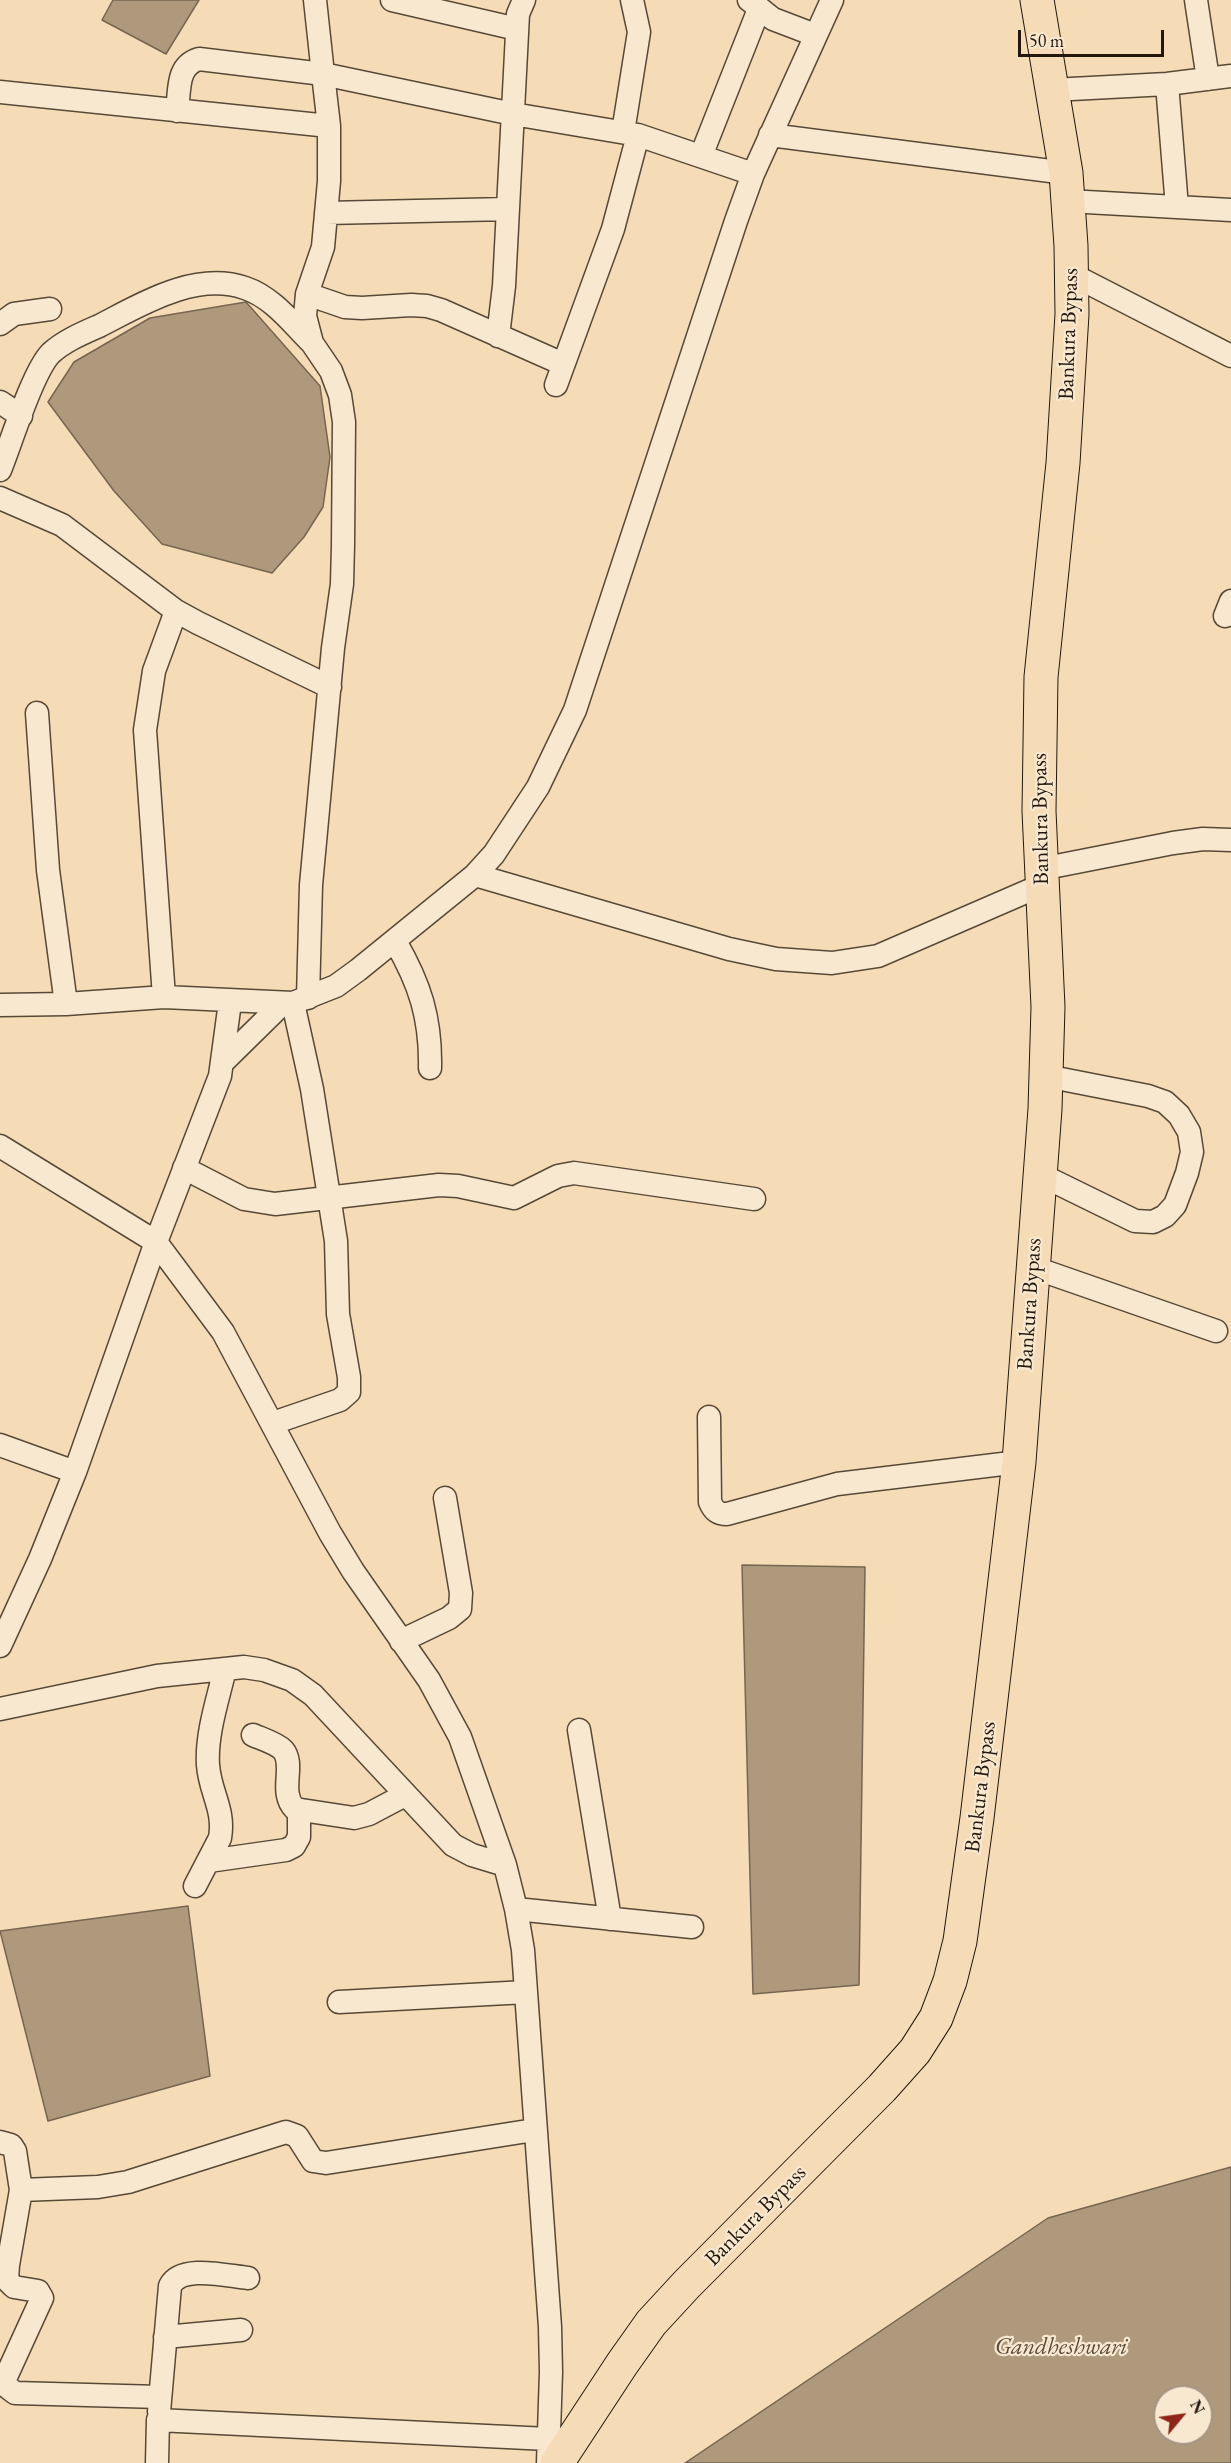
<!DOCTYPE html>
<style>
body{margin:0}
#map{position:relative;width:1231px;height:2463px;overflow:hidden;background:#f6dcb6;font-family:"EB Garamond",serif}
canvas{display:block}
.north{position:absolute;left:1153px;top:2385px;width:60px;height:60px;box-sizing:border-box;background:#f9e8d0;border:2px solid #a39582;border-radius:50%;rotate:61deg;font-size:16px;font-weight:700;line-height:24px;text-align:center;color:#22180d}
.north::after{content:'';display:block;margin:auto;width:21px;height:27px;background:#8f2418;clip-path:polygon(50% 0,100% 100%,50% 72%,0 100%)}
.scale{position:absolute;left:1018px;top:30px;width:146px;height:27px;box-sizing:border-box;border:3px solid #22180d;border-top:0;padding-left:8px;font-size:18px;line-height:21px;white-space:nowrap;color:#22180d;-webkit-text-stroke:4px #f9e8d0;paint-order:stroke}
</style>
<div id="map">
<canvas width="1231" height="2463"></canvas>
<div class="north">N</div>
<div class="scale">50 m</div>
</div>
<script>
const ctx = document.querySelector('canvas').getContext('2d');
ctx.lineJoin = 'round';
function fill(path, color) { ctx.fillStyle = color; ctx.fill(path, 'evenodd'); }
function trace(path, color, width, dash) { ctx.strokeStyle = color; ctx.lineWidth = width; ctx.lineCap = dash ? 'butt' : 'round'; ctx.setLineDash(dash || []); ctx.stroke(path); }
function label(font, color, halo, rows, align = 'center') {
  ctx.font = font + ' "EB Garamond",serif'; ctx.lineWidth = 4.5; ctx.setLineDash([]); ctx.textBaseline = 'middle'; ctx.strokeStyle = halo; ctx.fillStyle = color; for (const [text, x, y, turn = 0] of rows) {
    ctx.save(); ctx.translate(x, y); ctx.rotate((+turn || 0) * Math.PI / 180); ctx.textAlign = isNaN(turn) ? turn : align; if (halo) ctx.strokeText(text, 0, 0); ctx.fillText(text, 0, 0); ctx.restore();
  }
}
const water = new Path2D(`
 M113,0h86l-33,54 -64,-34z
 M246,302l74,84 10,71 -7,50 -19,30 -32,36 -110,-29 -48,-53 -66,-89 26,-40 76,-44z
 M742,1565l123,2 -6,418 -106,9z
 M188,1906l22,170 -162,45 -48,-190z
 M1231,2167v296h-546l363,-245zM1165,2397h36v36h-36z`);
fill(water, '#ae997d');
trace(water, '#766550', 1.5);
const minor = new Path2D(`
 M315,0l8,74 190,40 125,21 115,39
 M392,0l125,29
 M749,0l24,19 42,16
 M1196,0l12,79
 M1167,84l10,123
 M1052,90l115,-6 64,-8
 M0,92l329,34
 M177,111c3,-21 -1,-45 22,-52l124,15 6,52v55l-6,66 -16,47 -2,22 7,27 19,28 9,24 4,27 -1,123 -1,39 -9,64 -22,237 -3,113
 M623,132l16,-100 -7,-32
 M770,135l296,38
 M701,156l58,-147
 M1068,201l163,9
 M326,213l182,-4
 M1071,274l160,82
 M307,294l38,13 17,1 49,-3 16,1 14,4 122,54
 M0,324l14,-10 36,-5
 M498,336l6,-50 14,-272 6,-14
 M556,385l57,-156 25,-94
 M0,402l21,14
 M0,470c11,-27 33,-99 51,-117 13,-12 32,-20 48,-27 43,-22 96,-55 146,-38 27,9 46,34 66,54
 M0,498l62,27 114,86 22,12 132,64
 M1225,616l6,-15
 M37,713l11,157 18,134
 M1041,869l132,-26 30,-4 28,1
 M475,875l254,74 47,10 56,4 46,-7 164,-71
 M395,941c25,43 36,77 35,127
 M164,997l-19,-267 9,-59 22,-60
 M0,1005l66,-1 98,-7 129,6 43,-17 22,-16 117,-95 19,-21 44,-67 37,-77 161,-489 17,-47 79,-174
 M222,1063l61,-60
 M0,1146l156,96 67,90 107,201 23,38 76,109 31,57 45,128 11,44 7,41 27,377 1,45 -3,91
 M184,1168l60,31 31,5 164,-19 19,1 56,12 44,-22 16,-3 180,26
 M1039,1174l96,47 18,1 12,-6 10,-11 12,-32 5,-21 -3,-20 -10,-17 -14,-13 -17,-6 -102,-20
 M1032,1267l184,64
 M709,1417l1,85c4,9 8,12 17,12l110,-30 182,-22
 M273,1423l67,-23 9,-8v-15l-11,-63 -2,-73 -24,-152 -19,-86
 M0,1445l75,27
 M401,1641l48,-23 11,-9 1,-16 -16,-95
 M0,1646l40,-87 35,-87 81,-230 64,-166 10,-74
 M0,1709l157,-33 87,-9 20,3 28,10 21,15 140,150 19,10 33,10
 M579,1730l31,189
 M253,1735c9,4 23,8 30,15 13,15 -5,42 12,59l59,9 15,-4 36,-19
 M209,1861l77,-11 8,-4 5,-9v-27
 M195,1886l25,-48c5,-29 -10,-45 -12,-73 -2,-31 10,-66 17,-96
 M516,1909l176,18
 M339,2002l187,-10
 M0,2142l11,3 4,6 6,39 -13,75 -1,15 7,7 24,4 4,7 -37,81 1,7 9,7 145,4
 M21,2190l77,-3 30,-5 158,-50 11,4 16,25 13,2 208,-33
 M165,2337l76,-7
 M159,2412l11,-126c11,-22 57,-10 78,-8
 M157,2463l1,-43 390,19`);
const highway = new Path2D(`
 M557,2463l65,-99 29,-41 36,-39 195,-196 33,-37 21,-33 14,-37 10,-40 17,-123 42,-356 26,-353 3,-102 -9,-196 2,-134 22,-214 9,-149 -1,-68 -5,-73 -29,-173`);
trace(minor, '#574937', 25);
trace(highway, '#22180d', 35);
trace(minor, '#f9e8d0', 22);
trace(highway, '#f6dcb6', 33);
label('22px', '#22180d', '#f9e8d0', [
 ["Bankura Bypass",1069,334,-88],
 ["Bankura Bypass",1041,819,-91],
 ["Bankura Bypass",1030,1304,-86],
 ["Bankura Bypass",981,1787,-83],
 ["Bankura Bypass",756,2216,-45]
]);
label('italic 24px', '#5a4c3a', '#f9e8d0', [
 ["Gandheshwari",1061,2347]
]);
</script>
